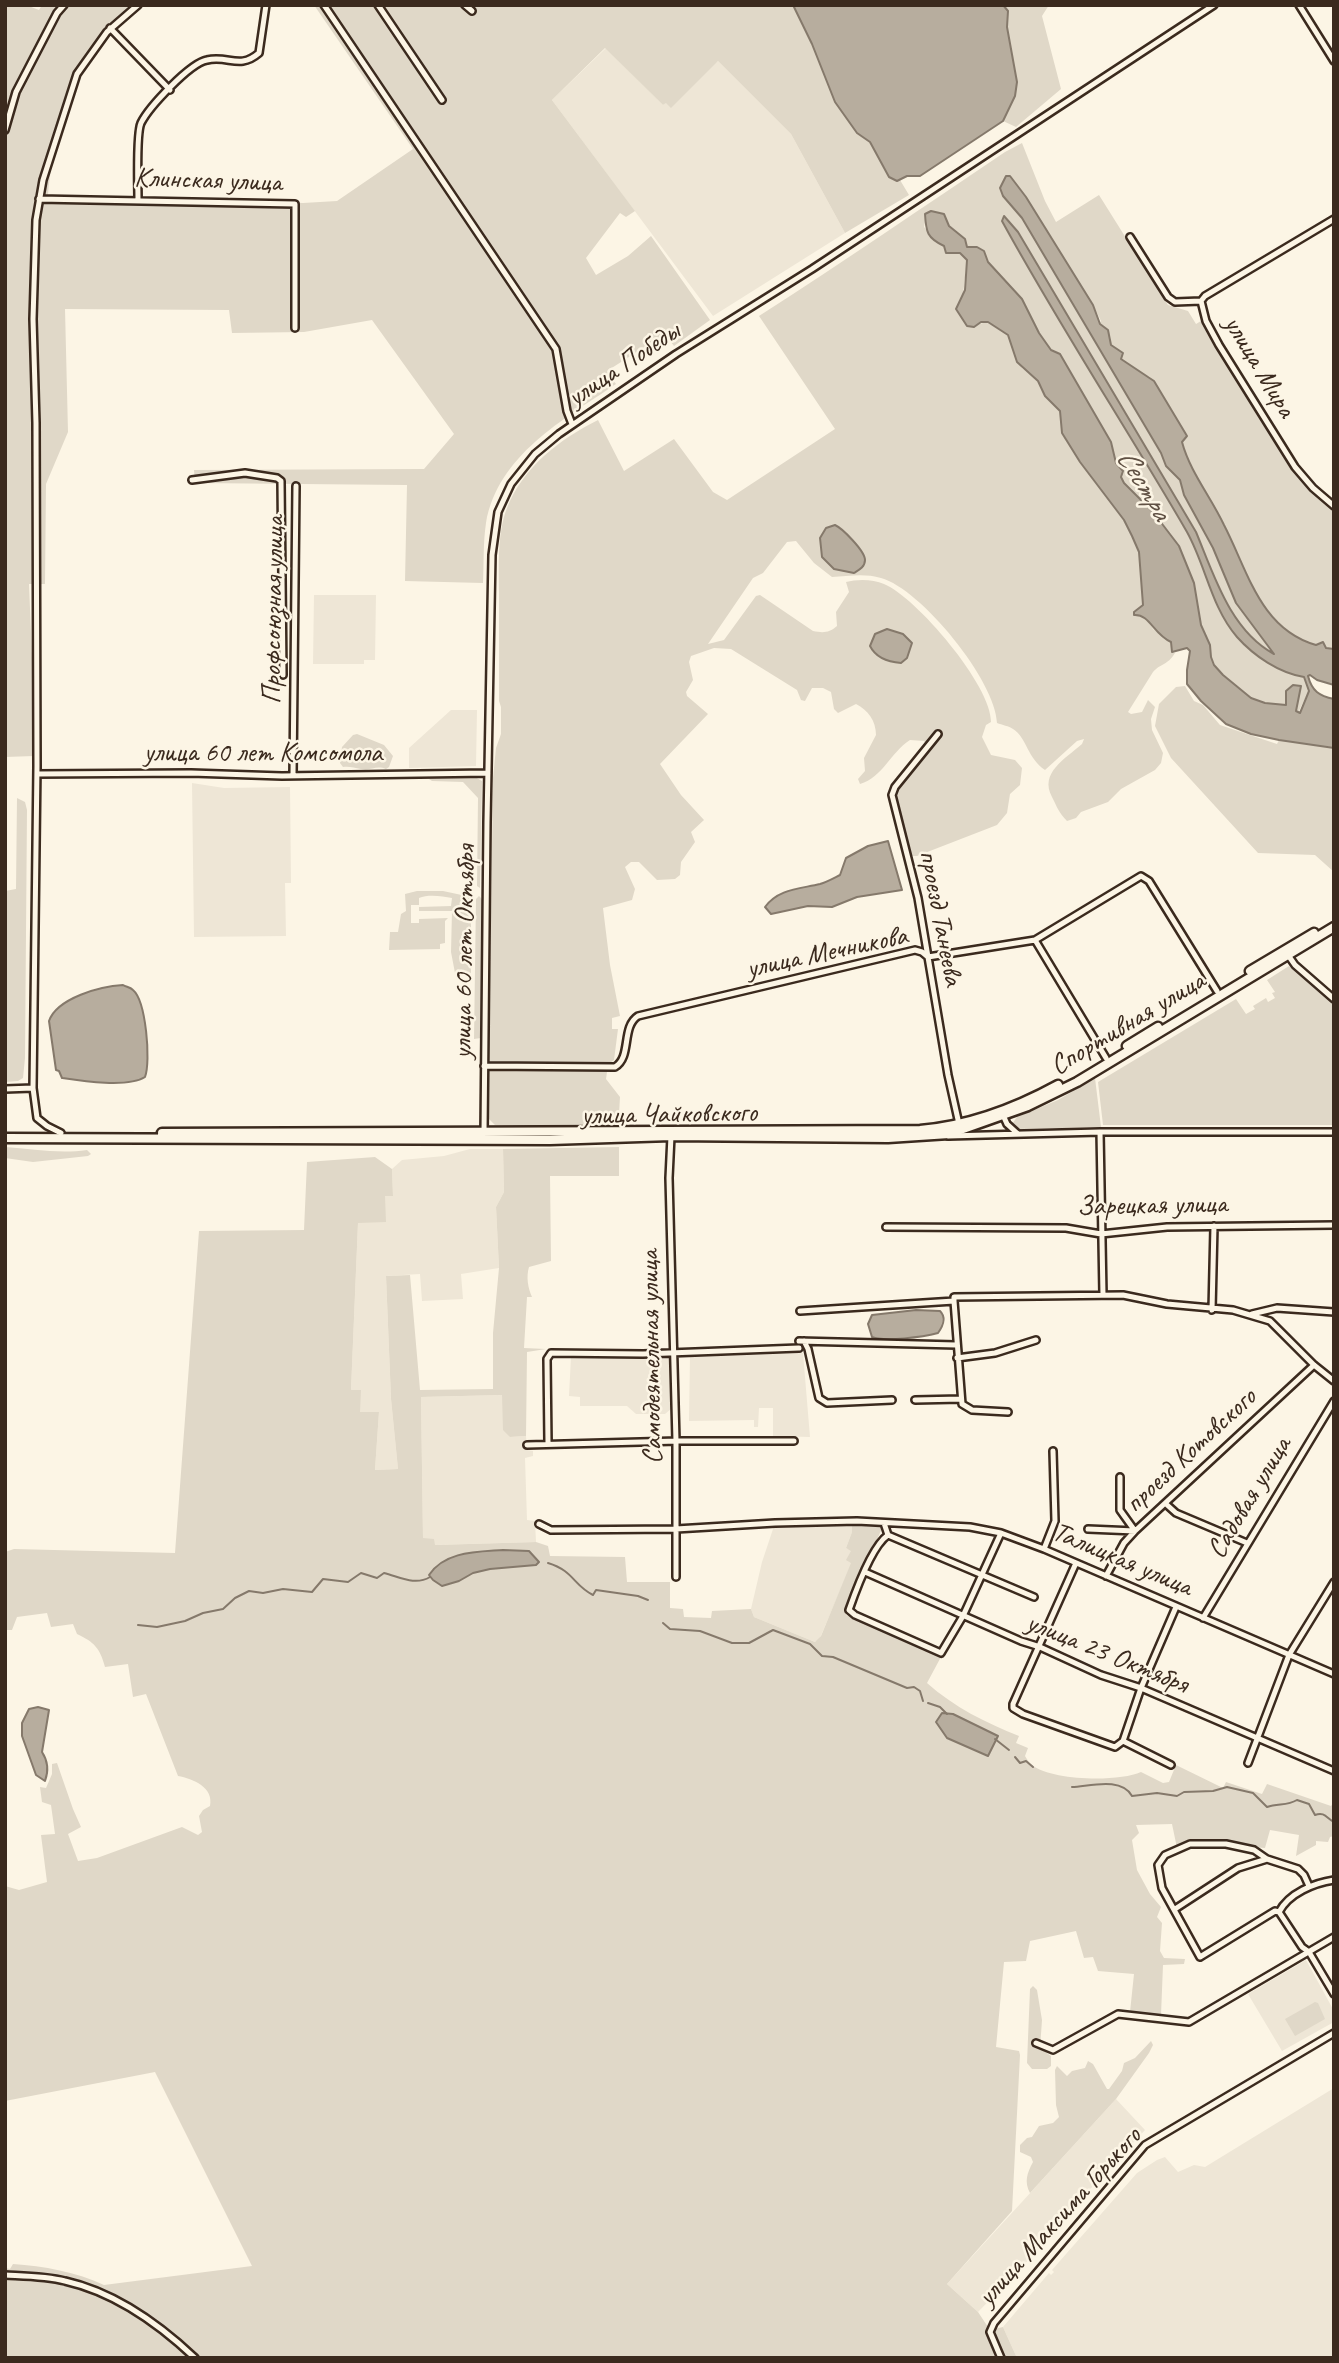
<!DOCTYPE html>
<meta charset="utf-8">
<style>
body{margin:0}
#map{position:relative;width:1339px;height:2363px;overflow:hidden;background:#fcf5e5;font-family:Caveat,sans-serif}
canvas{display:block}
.frame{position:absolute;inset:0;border:7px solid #3b2a1e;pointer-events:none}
</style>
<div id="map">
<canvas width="1339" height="2363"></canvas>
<div class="frame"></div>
</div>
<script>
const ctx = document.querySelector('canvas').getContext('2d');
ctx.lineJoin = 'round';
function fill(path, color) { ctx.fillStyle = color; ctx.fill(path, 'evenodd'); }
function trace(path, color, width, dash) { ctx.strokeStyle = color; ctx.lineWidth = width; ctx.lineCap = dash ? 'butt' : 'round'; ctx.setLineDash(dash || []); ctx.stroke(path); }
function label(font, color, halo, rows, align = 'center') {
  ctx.font = font + ' Caveat,sans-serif'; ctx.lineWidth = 5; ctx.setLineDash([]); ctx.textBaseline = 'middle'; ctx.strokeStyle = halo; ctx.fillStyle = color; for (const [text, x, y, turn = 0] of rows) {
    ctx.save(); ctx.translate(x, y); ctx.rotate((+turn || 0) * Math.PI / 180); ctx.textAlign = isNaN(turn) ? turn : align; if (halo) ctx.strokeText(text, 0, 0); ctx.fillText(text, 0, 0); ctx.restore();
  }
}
fill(new Path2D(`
 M606,48l57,57 55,-44 73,73 54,99 -132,83 -161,-216z
 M314,595h62l-1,65h-11v4h-51z
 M451,710h26l-1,56 -67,2v-20z
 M192,783l32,5 66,-1 1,96h-6l1,53 -92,1z
 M470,1149h33l1,43 -8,15 3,61 -38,6 2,25 -41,2 -2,-27 -34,2 5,123 7,70 -23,1 4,-58h-19l-9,-22 7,-167 27,-27 8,-1 -1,-26 10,-9 42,-4z
 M803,1353l7,84 -37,-1v-28h-14l-1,19h-4v-7l-65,1 1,-64z
 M671,1356l1,52 -7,6h-29l-9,-8h-47v-9l-11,-1 2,-39z
 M502,1395l8,42 16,-1 1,14 6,1v5l-8,2 2,62 8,1 1,21 -102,3v-6h-11l-2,-142z
 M852,1521v11l-6,16 5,2 1,13 -33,77 -4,2 -61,-25 -3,-8 11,-47 13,-39z
 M1306,1960l28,51v11l-52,29 -34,-57z
 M1334,2088v270h-317l-14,-31 46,-54 2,2 3,-3 -2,-2 85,-97 20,-13 8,-3 13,15 16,-7 11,2z
 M1116,2099l29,31 -64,69 1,2 -41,46 -63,65 -31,-28z`), '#eee6d6');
fill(new Path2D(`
 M5,5h21l13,5 3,-5h101c-12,11 -27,20 -38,32 -33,39 -53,108 -57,158l255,8 34,-2 76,-52 -99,-144h479l30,64 34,64 13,9 14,27 13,12 3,-1 9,15 -64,38 -54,-99 -73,-73 -47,47 -5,-5 -3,2 -58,-57 -53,52 83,111 -9,6 -6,-4 -34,45 10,17 32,-19 23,-20 59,84 -36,26 -9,-12 -58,37 9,13c-53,36 -118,71 -130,139 -3,20 -2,40 -3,60l-78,-2 2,-96 -212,-2 -1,-13 230,-1 30,-35 -82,-114 -68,12 -72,1 -3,-23 -164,-1 3,123 -22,52 -1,100h-16l5,123 8,3c-1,19 -9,29 -8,46l-29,1z
 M1003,5h46l-7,11 19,73 -45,38 -13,-6 12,-25 2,-14 -10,-55 1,-16z
 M1022,143l23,58 11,21 43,-27 69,110 20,6 8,13 5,-3 89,147 26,28 18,14v139l-8,-1 -3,-6 -6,3c-59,-17 -68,-73 -93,-120 -13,-27 -34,-53 -42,-83l4,-4 -1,-5 -35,-56 -11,-5 -18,-13 -2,-7 -8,-7 -1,-10 -10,-12 1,-2 -8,-16 -67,-108 -18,-22 -2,1 -6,12 3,8 19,22 139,235 5,13 14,14 4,15 29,53 23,55 38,51c-45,-23 -59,-79 -78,-122l-178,-300 -14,-16 -2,5c57,106 125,206 185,311 19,34 24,75 50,105 18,20 41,34 67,40l5,13 -11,23 -2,-2 4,-25 -2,-1 -13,11 1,9 -21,-2 -14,-5 -28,-23 -9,-10 -3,-8 -1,-12 -9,-20 -7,-42 -15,-37 -26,-34 -29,-29 -3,-6 2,-6 -7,-8 -5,-21 -51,-88 -9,-3 -12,-18 -17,-34 -35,-37 -3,-11 -17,-4 -2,-8 -15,-13 -10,-14h-6l-8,6 -2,9 20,19 2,7h14l7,7 -4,35 14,29 13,-2 18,13 14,33 16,13 7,16 15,14 2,22 18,29 44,58 15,32 4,53 -4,5 1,5 8,4 5,10 18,13 1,10 3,1c-8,13 -14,10 -22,19l-25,40 3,2 11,-2 6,-12 7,7 -4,12 1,11 11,23 -2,10 -6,7 -34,19 -13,13 -27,10 -5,6 -9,3c-8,-8 -10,-14 -15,-24 -13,-24 13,-38 30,-53l2,-5 -7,2 -32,29c-18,-12 -18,-32 -32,-41 -4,-3 -11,-4 -16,-6 -1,-42 -76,-134 -116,-145 -16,-5 -33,-2 -49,-1l-18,-14 -18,-22 -9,1 -24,31 -10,5 -45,66 16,-4 32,-44 4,-1 53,36c10,2 16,2 24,-5l-1,-14 13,-20 -3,-10c11,-3 27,-3 38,2 32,13 108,102 107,138l-5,3 -4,12 9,18 24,5 7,8 -2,17 -10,9 -3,19 -10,12 -80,31h-6l-17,-65 34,-44 -4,-6 -14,-1c-20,13 -27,37 -50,44l-2,-5 7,-8 -1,-13 12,-23c0,-14 -8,-25 -20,-31l-18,9 -4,-4 -3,-17 -8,-4h-11l-7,13 -4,-1 -4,-10 -66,-41 -17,-1 -23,8 -2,6 4,18 -7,12 1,4 21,18 -48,50 21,31 23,25 -13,12 4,10 -14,20 -1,13 -5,4 -18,1 -18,-18h-8l-6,5 10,22 -3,11 -29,8 7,57 10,51 -8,2v11h6l-4,31 -6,5 -2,14 14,18 -1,17 6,1 -1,13 -129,-3 -6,-6 -1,-6 5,-335 3,-30 5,-14v-27l-2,-6c0,-36 0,-72 0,-108 0,-26 -2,-60 8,-85 16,-41 53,-69 91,-88l26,51 50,-32 39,53 14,8 108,-71 -76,-113c83,-53 164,-109 246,-164z
 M1185,686l9,15 9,4 17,20 57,19 2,-4 55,8v124l-19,-17 -57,-2 -87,-95 -16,-32 4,-22 17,-17z
 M357,734l27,11 9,11 -4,11 -3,2c-10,-4 -15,2 -25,0 -7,-1 -11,-3 -18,-2l-3,-4 2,-16 11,-12z
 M431,777h44l7,4 -2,107 -3,-2 1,-88 -15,-16 -31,-1 -3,-2z
 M17,798l8,4 2,8 -2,248 -2,20 -5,3 -13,1v-191l11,-2z
 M417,891h26l28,6v78l-16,-2 -4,-21 1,-41h-33v-4l32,-1 1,-8c-10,-2 -24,-4 -33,0v7h-8v18h8v-4l29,-1 -3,3v22l-5,1v5l-51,1 1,-18h8l3,-18 5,-3 -1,-17z
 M479,896l3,3 -1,139 -7,1 2,-140z
 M1289,966l45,38v121h-231l-5,-43 138,-83 10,15 9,-5 -2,-3 13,-8 2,4 7,-4 -3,-5 3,-1 -8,-12z
 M1095,1078l6,49 -81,2 -8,-5 5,-7 41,-17z
 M5,1147c27,2 55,7 82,3l4,4 -3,2 -55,6 -28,-4z
 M619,1147v29h-69l1,85 -22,6c-3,10 -1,21 3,30h-5l-3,51 22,1 -19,3 -1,84 -16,1 -7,-7 -1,-35 -81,2 2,141 11,1 1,6 101,-3 12,4 2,10 75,1 2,25h43v26l13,1 1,8 27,1 1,-7 39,-2 3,8 61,25 6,-6 30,-73 -5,-3 5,-9 -5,-3 6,-16v-11l32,2 -38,92 96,40 -15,28c27,24 59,40 92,53l-3,7 12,5 -3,8c2,3 4,7 7,9 20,16 87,17 109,7l22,11 6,-1 7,-17 47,23 3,-6 36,12 5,-10 64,22 3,-4v34l-4,1 -2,5 -12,-1v4l-20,11 3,-21 -29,-5 -5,18 -65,-5 -23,5 -5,-24 -36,1 3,8 -7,7 5,30 13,24 11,13 -4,10 5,6 -2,28 4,7 21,1 -1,5 -21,1 -2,50 -31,-3 4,-38 -36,-3 -5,-14 -9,1 -8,-27 -46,10 -4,20 -22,1 -8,85 23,4 1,4 -8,156 -65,73 31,28 12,18 13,-3 14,31h-1012v-90l5,1 3,-5c30,2 64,8 91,21l148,-19 -97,-194 -150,29v-215l14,4 28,-8 -6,-47 14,-1 -4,-29 -9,-3 -2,-15 6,1 6,-14v-10l5,-1 16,46 8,18 -13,7 10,27 19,-3 85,-31 16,8 4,-3 -3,-16 4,-6 7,-4c4,-19 -17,-27 -32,-30l-32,-82 -13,3 -5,-33 -23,3c-5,-19 -11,-25 -28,-33l-4,-10 -22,3 -4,-14 -30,4 -5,13h-7v-78l9,-3 161,4 24,-322 105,-1 3,-68 68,-5 17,12 1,27h-8l1,26 -28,1 -7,167h10l-1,22h19l-4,58 23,-1 -7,-70 -5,-123 24,-1 10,115 73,-1v-56l6,-65 -3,-61 8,-15 -1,-43z
 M1033,1986l4,4 5,30 -2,28 11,8v10l-4,3h-15l-5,-6 3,-74z
 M1315,2002l3,1 7,16 -30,17 -10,-17z
 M1151,2041l2,4 -4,8 -33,46 -86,94c-6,-11 -3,-20 3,-31l-2,-5 -11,-5v-7l7,-7 5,-1 7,-11 14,-3 6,-6 -3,-12 -1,-35 2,-4 10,10 5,-5 13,-3 3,-7 5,3 14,25h2l13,-18 2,-8 11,-5z`), '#e0d8c8');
const water = new Path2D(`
 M793,5h210l5,6 -1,16 10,55 -2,14 -12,25 -83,55h-13l-10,5 -8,-4 -19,-35 -13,-9 -22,-31 -23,-58z
 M1006,176h4l16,21 67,108 7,19 8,6 3,15 12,8 -2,6 33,22 33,55 -5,6c8,30 29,55 42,83 24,46 36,104 92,120l7,-3 3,6 8,1v36l-17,-5 -7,-5 -2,1c4,15 11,20 26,23v49l-55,-8 -28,-6 -25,-10 -25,-23 -14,-17v-14l3,-19 -3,-3 -15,4 -1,-10c-18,-8 -21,-28 -37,-27v-3l9,-7 -4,-53 -7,-16 -8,-16 -44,-58 -18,-29 -2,-22 -15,-15 -7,-15 -21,-19 -9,-27 -20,-13h-7l-7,5 -7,-1 -11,-17 9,-19 2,-30 -7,-7h-14l-2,-7c-17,-8 -18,-14 -19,-32l6,-3 13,3 5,12 16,13 2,8h10l7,4 4,11 34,37 17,34 12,17 9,4 51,88 5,21 7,8 -2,6 3,6 29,29 26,34 15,37 7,42 9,20 1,12 3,8 9,10 28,23 14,5 21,2v-14l7,-6 8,1 -5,25 4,2 9,-22 -5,-14c-25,-4 -50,-21 -67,-40 -26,-30 -31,-71 -50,-105 -61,-105 -127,-205 -185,-311l2,-5 14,16 178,300c18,43 34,98 78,122l-38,-51 -23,-55 -29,-53 -4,-15 -14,-14 -5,-13 -139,-235 -19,-22 -3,-8z
 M835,525c7,3 30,26 30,35 0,7 -6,10 -11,13l-20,-4 -12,-12 -2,-19 6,-10z
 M887,629l16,5 9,9 -5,15 -6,5c-13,-1 -25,-5 -31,-17l5,-12z
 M888,841l14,49 -45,7 -25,10 -24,-1 -37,8 -6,-7c13,-18 34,-18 55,-23 7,-2 14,-6 20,-9l6,-17 22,-12z
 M123,985c3,2 7,2 10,5 13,11 18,71 12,87 -17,11 -63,4 -83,1l-3,-7 -3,-1 -7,-49c8,-23 52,-35 74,-36z
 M916,1310l24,1c7,7 3,15 -2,22 -15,4 -53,9 -66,4l-4,-13 4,-9z
 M503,1550l26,1 10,11 -3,3 -46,4 -17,4 -14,8 -17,5 -9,-6 -4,-5c16,-24 48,-23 74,-25z
 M38,1707l11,3 -7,42c6,9 7,18 3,29l-9,-6 -14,-39v-13l7,-14z
 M942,1713l11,1 45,22 -10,20 -41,-18 -11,-16z`);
fill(water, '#b7ad9e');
trace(water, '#85796b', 2);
trace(new Path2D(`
 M548,1563c26,8 25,22 45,32l3,-5 42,6 10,4
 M663,1623l7,6 30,2 32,12h17l24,-13 37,14 12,12 11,1 74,31 7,-1 6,4 3,10
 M138,1625l19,2 28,-6 18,-8 20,-4 12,-11 14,-7 14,2 20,-4 29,3 11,-13 25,3 13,-9 16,5 7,-5c16,4 31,13 46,4
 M928,1703l12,4 7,7
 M995,1739l14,11
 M1015,1757l5,6 6,-2 7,6
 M1072,1787c19,-1 49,-10 60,9l25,-3 20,3 7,-4 29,-1 14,-4 26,6 14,14c11,-4 20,-1 30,-7l12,4 6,11c10,-4 12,4 19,7`), '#85796b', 2);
const minor = new Path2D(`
 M324,5l232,344 11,62 5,13
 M378,5l64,95
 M465,5l7,6
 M1299,5l35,56
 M110,28l60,62
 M5,130l11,-38 41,-79 7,-8
 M39,199l256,5v124
 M138,200c0,-15 -2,-66 3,-77 8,-16 49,-60 66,-63 22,-5 32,10 52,-7l7,-48
 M1334,219l-129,77 -4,5 5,20 13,24 76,122 18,21 21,18
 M1130,237l38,60 7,5 26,-1
 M192,480l53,-7 32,5 4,3 2,194
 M938,734l-43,53 -3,8 26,103 30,177 11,49
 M37,774l154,-1 91,3 206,-3
 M293,775l3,-289
 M1035,940l71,118
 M1288,955l7,10 39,34
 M484,1066l131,1c17,-10 6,-40 23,-51l277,-66 7,2 6,5 107,-17 106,-64 8,5 68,110
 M5,1089l28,-1
 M1003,1115l4,9 11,10
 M1100,1132l3,163
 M61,1133l-14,-7 -10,-8 -4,-30 4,-322 -1,-343 -3,-104 3,-99 7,-40 34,-106 30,-42 31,-27
 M484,1133l3,-311 5,-267 6,-43 13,-28 24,-30 24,-20 117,-80 136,-85 402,-264
 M671,1136l-2,42 7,263v136
 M948,1136l152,-4h234
 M886,1227l180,1 35,6 66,-7 167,-2
 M954,1301l8,103 10,6 36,2
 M1212,1310l2,-84
 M800,1311l154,-10v-4l169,-2 44,9 66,6 37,11 44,44 20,16
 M1252,1314l25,-6 57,4
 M799,1341l157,4
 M804,1341l4,8 11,49 8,5 65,-3
 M957,1358l38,-5 41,-13
 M915,1400l46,-1
 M548,1443l-1,-84 4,-6 92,1 156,-6
 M527,1445l151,-4h116
 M1166,1504l10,9 71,30
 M884,1523l4,12c-16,11 -32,55 -39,75l6,5 86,38 22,-37 38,-83
 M539,1524l12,6 125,-1 99,-6 82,-2 113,6 31,6 43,16 290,125
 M1088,1529l47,2 -15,-21v-33
 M888,1535l146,62
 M1044,1549l11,-28 -2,-70
 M1076,1563l-63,141v4l10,6 92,33 8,-6 18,-53 35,-81
 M865,1572l156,69 19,6 61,28 40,13 193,83
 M1106,1576l18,-33 11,-12 179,-166
 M1203,1618l131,-217
 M1123,1741l48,24
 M1248,1763l41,-108 45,-73
 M1309,1886l-5,-11 -6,-6 -31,-10 -13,-9 -28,-6h-36l-25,11 -7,10 4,23 38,69 75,-46 4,1c10,-19 35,-29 55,-32
 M1175,1909l63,-41 29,-9
 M1279,1912l23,35 7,5 25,42
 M1036,2043l17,7 65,-36 71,8 145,-85
 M5,2275c20,1 41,1 60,6 49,11 94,43 130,77
 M1001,2358l-11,-26 4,-9 151,-178 189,-112`);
const highway = new Path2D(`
 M1250,971l64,-38
 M1127,1046l31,-19
 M162,1133l758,-3c48,-4 96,-22 138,-45
 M5,1138l545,2 121,-4 217,2 61,-4 79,-28 49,-24 257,-155`);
trace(minor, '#3b2a1e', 10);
trace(highway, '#3b2a1e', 13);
trace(minor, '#fcf5e5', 5);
trace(highway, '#fcf5e5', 8);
label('28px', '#3b2a1e', '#fcf5e5', [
 ["Клинская улица",208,181,2],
 ["улица Победы",624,365,-34],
 ["улица Мира",1259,367,59],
 ["Профсоюзная улица",274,610,-89],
 ["улица 60 лет Комсомола",263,754],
 ["проезд Танеева",940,918,79],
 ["улица 60 лет Октября",465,952,-89],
 ["улица Мечникова",827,953,-12],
 ["Спортивная улица",1128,1024,-31],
 ["улица Чайковского",669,1115,-1],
 ["Зарецкая улица",1152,1206,-1],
 ["Самодеятельная улица",652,1357,-91],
 ["проезд Котовского",1191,1451,-43],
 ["Садовая улица",1250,1498,-59],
 ["Талицкая улица",1122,1560,23],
 ["улица 23 Октября",1107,1654,22],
 ["улица Максима Горького",1060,2217,-48]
]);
label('italic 30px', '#605144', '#fcf5e5', [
 ["Сестра",1143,485,59]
]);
</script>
